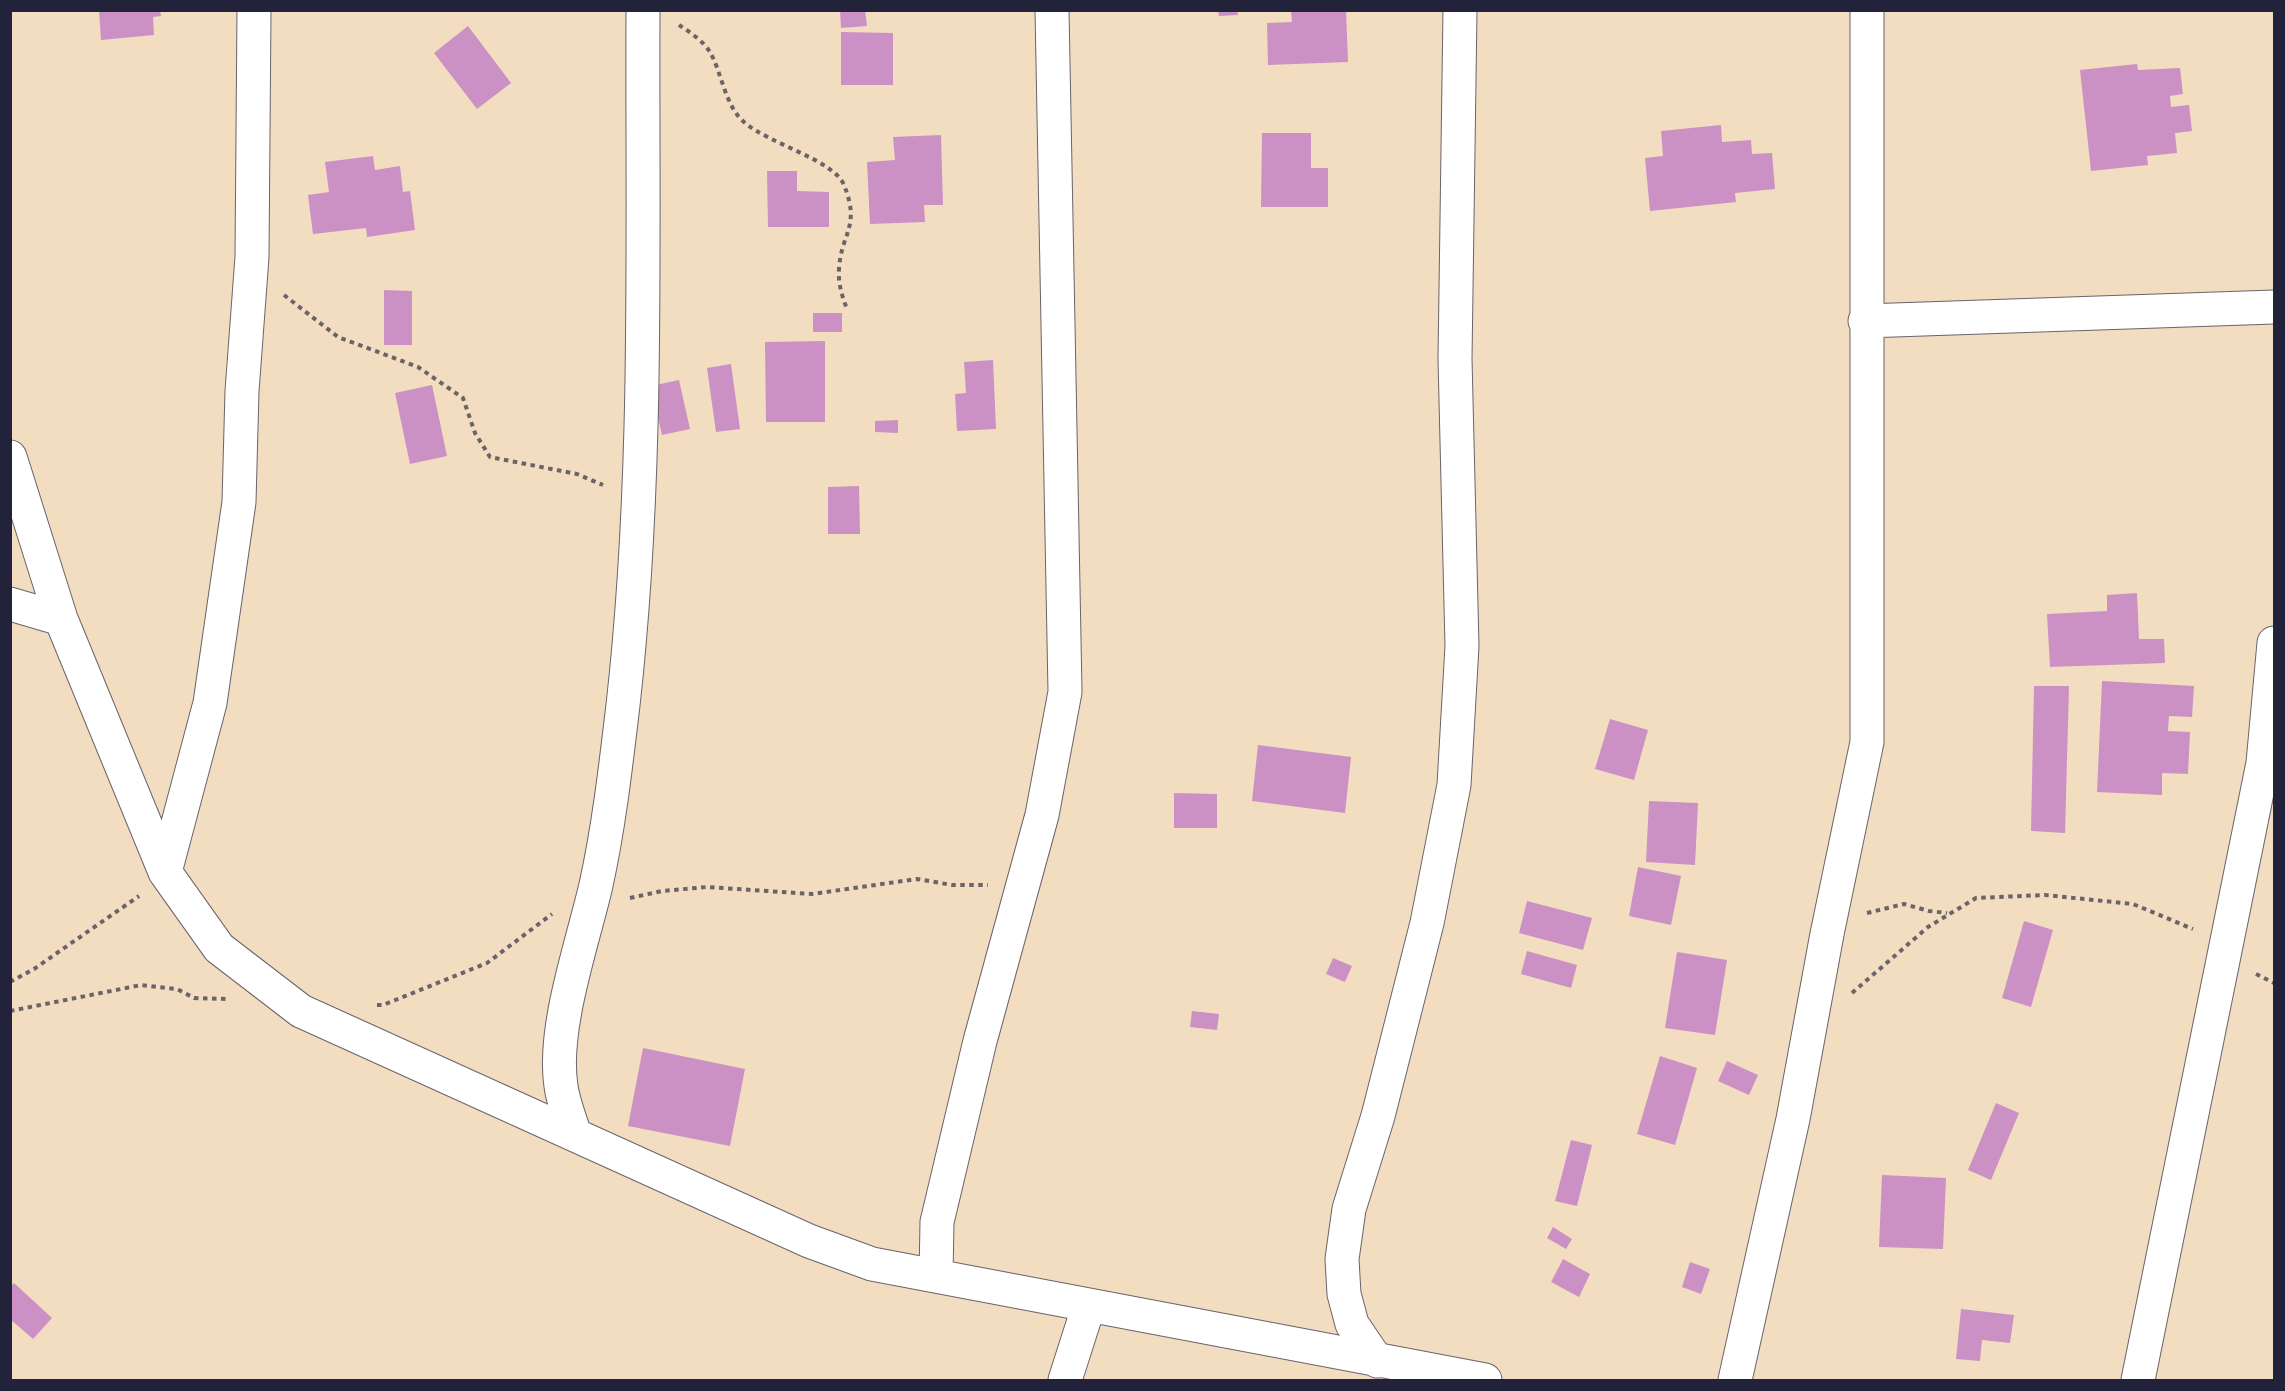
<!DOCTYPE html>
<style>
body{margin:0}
#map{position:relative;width:2285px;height:1391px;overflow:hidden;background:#f2ddc1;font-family:Pangolin,sans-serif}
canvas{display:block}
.frame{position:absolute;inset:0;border:12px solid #22223b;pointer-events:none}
</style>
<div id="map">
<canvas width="2285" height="1391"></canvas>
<div class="frame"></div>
</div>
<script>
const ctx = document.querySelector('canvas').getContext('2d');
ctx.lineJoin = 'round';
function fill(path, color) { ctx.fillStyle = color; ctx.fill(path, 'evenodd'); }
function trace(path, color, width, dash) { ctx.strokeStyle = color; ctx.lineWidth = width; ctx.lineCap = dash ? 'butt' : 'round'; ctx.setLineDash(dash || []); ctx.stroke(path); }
fill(new Path2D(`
 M99,10h61l1,6 -8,1 1,18 -53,5z
 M840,10h25l2,16 -26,2z
 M1218,10h19l1,5 -19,1z
 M1291,10h55l2,52 -80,3 -1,-42 25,-1z
 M468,26l43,57 -34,26 -43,-56z
 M841,32l52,1v52h-52z
 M2137,64l1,6 42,-2 3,26 -13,2 1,11 18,-2 3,26 -17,2 2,20 -30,3 1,9 -57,6 -11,-101z
 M1721,125l1,17 29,-2 1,14 20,-1 3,36 -40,4 1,9 -86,9 -5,-53 18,-2 -2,-25z
 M1262,133h49v35h17v39h-67z
 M941,135l2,70h-19l1,17 -55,2 -3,-62 28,-2 -2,-23z
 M373,156l2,14 25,-4 3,26 7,-1 5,39 -48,7 -1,-9 -53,6 -5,-39 21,-3 -4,-30z
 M767,171h30v20l32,1v35h-61z
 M384,290l28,1v54h-28z
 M813,313h29v19h-29z
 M825,341v81h-59l-1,-80z
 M993,360l3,69 -39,2 -2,-37 11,-1 -2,-31z
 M731,364l9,65 -24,3 -9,-64z
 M679,380l11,49 -28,6 -11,-49z
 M432,385l15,71 -37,8 -15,-71z
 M898,420v13l-23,-1v-11z
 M859,486l1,48h-32v-47z
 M2137,593l2,46h25l1,24 -115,4 -3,-53 60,-3v-16z
 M2102,681l92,5 -2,31 -23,-1 -1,15 22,1 -2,42 -26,-1v22l-65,-3z
 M2034,686h35l-4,147 -34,-2z
 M1610,719l38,11 -14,50 -39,-11z
 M1258,745l93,12 -6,56 -93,-12z
 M1174,793l43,1v34h-43z
 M1649,801l49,2 -3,62 -49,-3z
 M1638,867l43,9 -10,49 -42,-9z
 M1527,901l65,17 -9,32 -64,-17z
 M2024,921l29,9 -22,77 -29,-9z
 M1527,951l50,14 -6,23 -50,-14z
 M1677,952l50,8 -12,75 -50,-7z
 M1333,958l19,8 -7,16 -19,-8z
 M1192,1011l27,3 -2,16 -27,-3z
 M643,1048l102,21 -15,77 -102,-20z
 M1660,1056l37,12 -22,77 -38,-11z
 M1727,1061l31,14 -9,20 -31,-14z
 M1996,1103l23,10 -28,67 -23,-10z
 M1571,1140l21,5 -15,61 -22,-5z
 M1882,1175l64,3 -3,71 -64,-2z
 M1553,1227l19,12 -6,10 -19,-11z
 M1563,1259l27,15 -11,23 -28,-15z
 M1690,1262l20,7 -9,25 -19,-7z
 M14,1283l38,35 -19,21 -23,-20v-32z
 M1961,1309l53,6 -4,28 -28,-3 -2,21 -24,-2z`), '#cb91c5');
const minor = new Path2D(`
 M1865,321l409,-14
 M10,457l51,162 104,253 54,76 82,63 508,230 63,23 613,116
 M10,604l51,15
 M165,872l45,-169 29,-201 3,-111 10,-134 2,-247
 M575,1135c-5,-16 -12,-33 -14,-49 -9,-58 22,-144 35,-201 13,-59 20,-121 27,-180 26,-230 19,-464 20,-695
 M936,1276l1,-54 43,-181 62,-226 23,-123 -13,-682
 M1377,1361l-25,-37 -8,-30 -2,-35 7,-50 29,-93 49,-193 27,-138 8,-139 -7,-287 5,-349
 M1065,1380l24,-75
 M1735,1380l58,-261 34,-185 40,-192v-732
 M2138,1380l125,-617 11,-120`);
trace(minor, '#6b636a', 35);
trace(new Path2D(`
 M679,25c11,7 24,16 31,27 12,21 15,54 34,70 23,21 90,38 100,63 17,42 -3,48 -5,84 -1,15 3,27 8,40
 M284,295l54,42 80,30 45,31 12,35 15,24 87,17 26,11
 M630,898l32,-7 45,-4 105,7 105,-15 35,6h36
 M1867,913l37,-9 25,7 18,2
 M2256,974l18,9
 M10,982l24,-13 105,-73
 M1852,993l76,-66 48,-29 69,-3 88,9 60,25
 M377,1005h6l104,-42 65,-49
 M10,1011l131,-26 36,4 17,9 32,1`), '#6b636a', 4, [4.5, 4.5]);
trace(minor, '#fff', 33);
</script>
